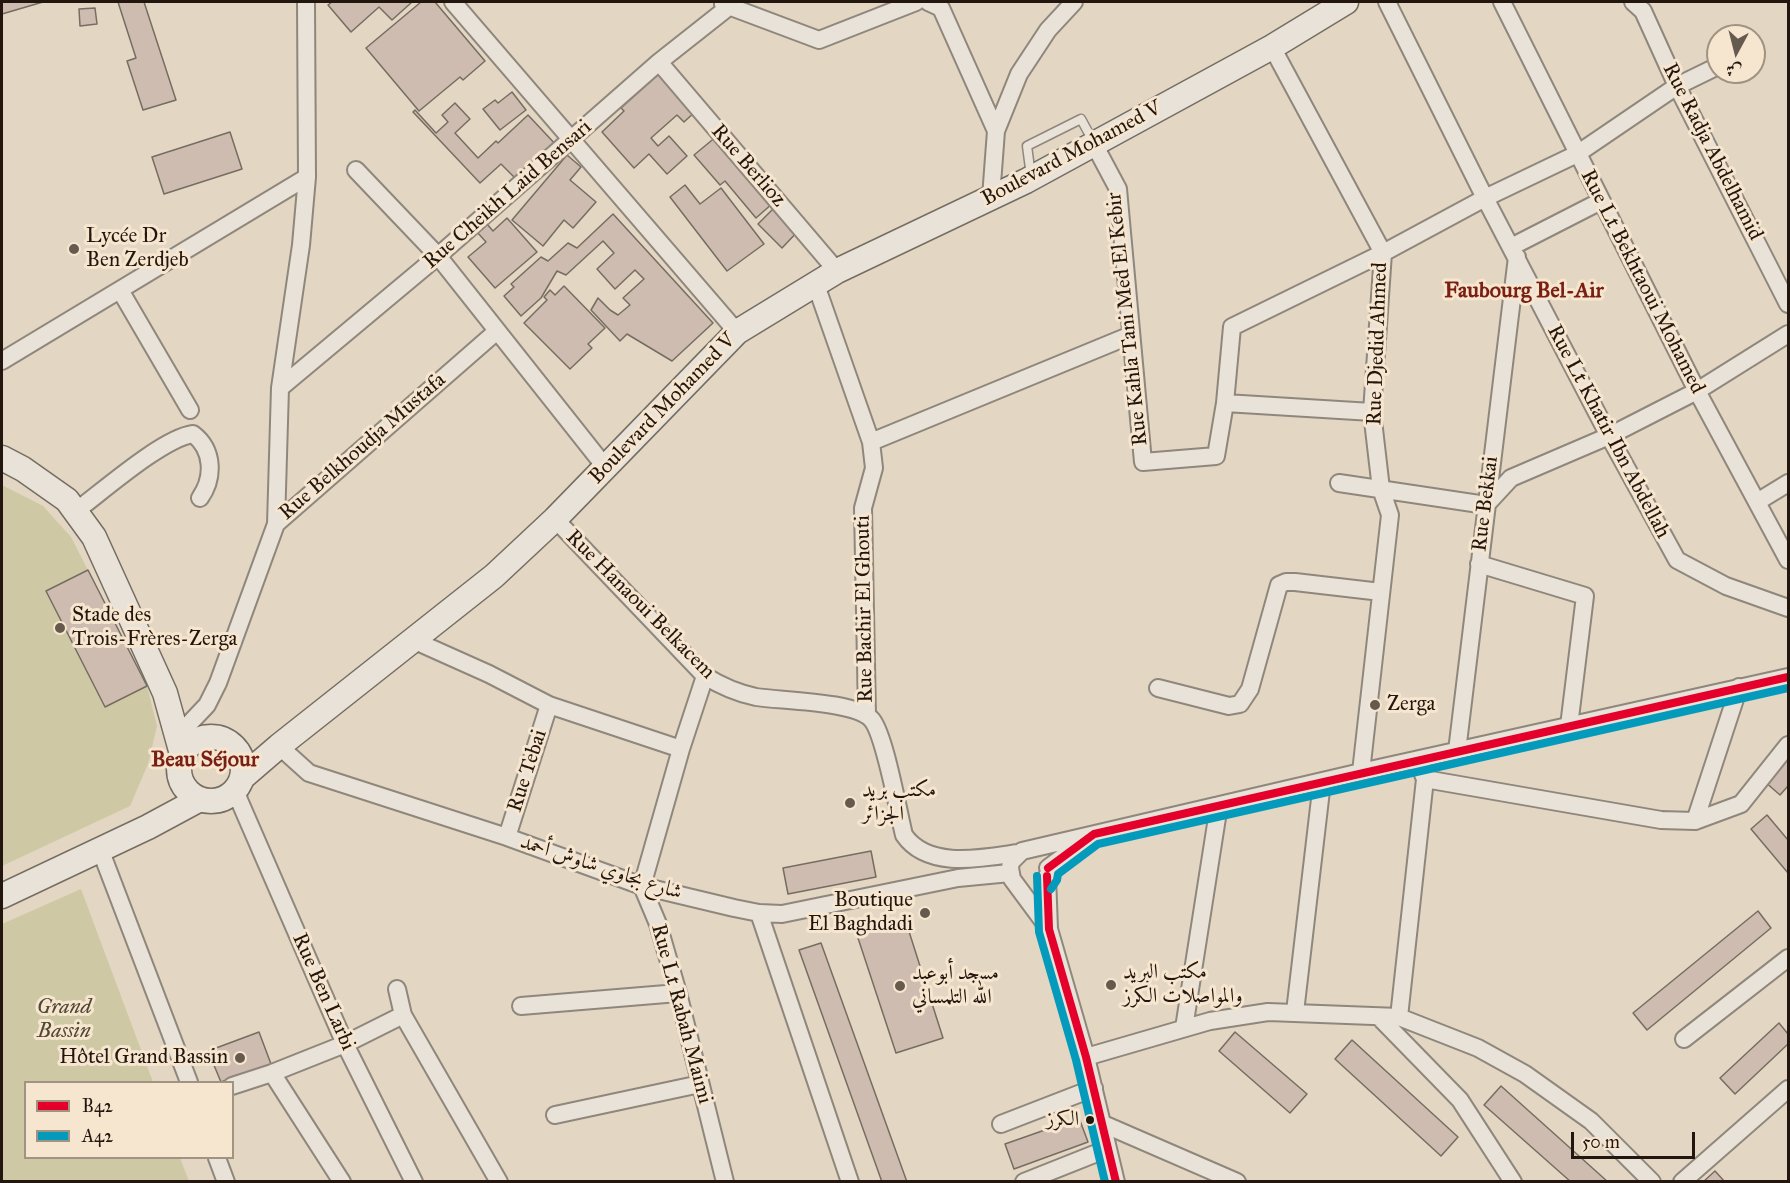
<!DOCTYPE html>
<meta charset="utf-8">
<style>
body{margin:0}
#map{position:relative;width:1790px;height:1183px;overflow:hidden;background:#e3d6c2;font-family:"IM FELL Great Primer",Amiri,serif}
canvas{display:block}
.frame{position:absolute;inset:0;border:3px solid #22160e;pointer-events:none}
.legend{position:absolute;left:24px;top:1081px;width:210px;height:78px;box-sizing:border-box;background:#f6e6cf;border:2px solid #a19382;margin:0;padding:8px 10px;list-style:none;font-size:18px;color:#22160e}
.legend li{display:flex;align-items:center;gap:12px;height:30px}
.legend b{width:30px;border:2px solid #a19382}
.north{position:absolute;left:1706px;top:24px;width:60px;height:60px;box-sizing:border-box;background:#f6e6cf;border:2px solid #a19382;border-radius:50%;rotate:187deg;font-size:16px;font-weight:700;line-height:24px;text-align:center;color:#22160e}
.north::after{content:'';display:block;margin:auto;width:21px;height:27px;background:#66594d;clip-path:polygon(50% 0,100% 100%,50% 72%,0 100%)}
.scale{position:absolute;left:1571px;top:1132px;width:124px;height:27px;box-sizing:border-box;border:3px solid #22160e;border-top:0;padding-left:8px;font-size:18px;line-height:21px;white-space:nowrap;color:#22160e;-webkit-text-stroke:4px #f6e6cf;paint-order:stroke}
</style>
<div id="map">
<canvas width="1790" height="1183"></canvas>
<div class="frame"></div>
<ul class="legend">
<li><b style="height:8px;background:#e4002b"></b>B42</li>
<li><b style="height:8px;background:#039abb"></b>A42</li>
</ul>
<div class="north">ش</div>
<div class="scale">50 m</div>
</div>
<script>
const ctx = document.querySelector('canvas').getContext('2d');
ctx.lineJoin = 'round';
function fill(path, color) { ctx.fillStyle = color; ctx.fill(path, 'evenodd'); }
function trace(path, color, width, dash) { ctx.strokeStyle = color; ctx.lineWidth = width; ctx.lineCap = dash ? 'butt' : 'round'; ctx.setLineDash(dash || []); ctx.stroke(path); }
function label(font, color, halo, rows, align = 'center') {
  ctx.font = font + ' "IM FELL Great Primer",Amiri,serif'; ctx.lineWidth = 6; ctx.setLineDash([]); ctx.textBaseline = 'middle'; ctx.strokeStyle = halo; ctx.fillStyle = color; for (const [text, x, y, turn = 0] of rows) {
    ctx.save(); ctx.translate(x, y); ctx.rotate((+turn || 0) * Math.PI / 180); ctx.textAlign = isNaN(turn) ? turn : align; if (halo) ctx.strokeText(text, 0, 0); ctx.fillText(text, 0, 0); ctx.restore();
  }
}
fill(new Path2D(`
 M2,485l41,21 28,31 76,149 10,40 -9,38 -18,42 -128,60z
 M81,889l72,193h-127v76h154l9,23h-187v-257z`), '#cec9a4');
const building = new Path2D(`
 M2,2h41l-41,12z
 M118,2h26l32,98 -33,10 -16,-49 9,-3z
 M332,2h80l-20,18 -13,-13 -28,25 -23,-27z
 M421,2h14l50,59 -22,19 -3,-3 -41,34 -53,-63z
 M95,8l2,16 -17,2 -1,-17z
 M661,72l35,39 -12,11 -7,-7 -26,23 7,8 11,-10 18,20 -20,18 -18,-20 -15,14 -32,-36 22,-21 -3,-3z
 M512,92l14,18 -26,20 -17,-21 12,-9 3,3z
 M455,103l15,16 -15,14 23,25 18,-17 2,2 30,-28 30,32 -38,36 -19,-19 -21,19 -67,-71 2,-2 21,23 12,-11 -6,-7z
 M230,132l12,37 -78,25 -12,-37z
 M717,136l56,67 -17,15 -31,-37 -5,4 -26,-30z
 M567,155l14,12 -11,13 26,22 -23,26 -9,-8 -21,26 -31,-26z
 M685,185l15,19 21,-16 43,56 -37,27 -57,-74z
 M776,206l24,23 -18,19 -24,-24z
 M613,214l100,109 -41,38 -45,-27 -7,7 -29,-31 7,-12 12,12 8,5 12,-10 -7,-7 21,-19 -9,-9 -20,19 -18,-20 17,-16 -11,-12 -37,34 -9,-4 -16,27 -20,18 -17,-20 10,-9 -3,-3 30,-27 7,4 20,-18 9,5z
 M507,218l30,34 -42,36 -27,-31 18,-15 -9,-10 10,-8 6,7z
 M564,286l41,42 -17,16 4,4 -22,21 -46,-46 23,-23 -3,-3 6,-7 5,5z
 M88,570l59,116 -42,21 -59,-116z
 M1788,754v32l-8,9 -16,-14z
 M1767,815l21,25v33l-37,-44z
 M871,851l5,26 -88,17 -5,-26z
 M1758,911l13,17 -124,102 -14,-17z
 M905,919l38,119 -47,15 -39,-118z
 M821,943l86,239h-25l-83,-232z
 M1779,1023l9,11v10l-53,50 -15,-16z
 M259,1032l12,32 -50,18 -13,-31z
 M1235,1032l72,62 -17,19 -71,-62z
 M1352,1040l106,97 -17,19 -106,-97z
 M1501,1086l107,96h-37l-87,-77z
 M1079,1118l9,24 -74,27 -9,-25z
 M1715,1171l10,11h-22z`);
fill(building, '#cfbcb0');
trace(building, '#756d62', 1.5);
const service = new Path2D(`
 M1031,176l-4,-30 54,-27 13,24`);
const minor = new Path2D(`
 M306,2l1,175
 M453,2l284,330
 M928,2l13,6 55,123
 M1387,2l98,196 124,238 68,124 49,26 62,22
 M1502,2l195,389 91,169
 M1633,2l10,9 34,75 111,218
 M723,4l96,36 97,-38
 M1272,47l111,206 -11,159 9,77 9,26 -29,257
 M659,62l178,209
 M1094,144l24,45 25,273 73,-6 9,-53 7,-76 151,-74 102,-55 92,-44 100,-68 41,-20
 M356,170l82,86 168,212
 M991,197l5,-66 23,-57 29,-44 26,-28
 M1511,247l90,-46
 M816,285l55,157
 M120,290l70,120
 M2,361l305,-184 -6,68 -21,143 -4,136 221,-193
 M280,388l158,-132 221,-194 76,-60
 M1225,403l147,9
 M1339,483l147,22 25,-27 98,-42 88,-45 91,-57
 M1757,502l31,-19
 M76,511c27,-20 87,-73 117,-77 21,16 21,44 7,64
 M555,519l150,157c16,10 32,17 51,21 25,4 100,4 116,23 13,16 26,91 32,115 24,35 79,23 114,18
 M1479,564l106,32 -16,130
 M413,640l76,34 60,31 132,44
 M705,676l-24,73 -39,137 16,38 20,69 47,189
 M1158,688l71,18 11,-2 10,-15 29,-104 7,-3h9l86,10
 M867,715l-4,-207 11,-40 -3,-26 260,-107
 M189,724l18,-19 11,-22 58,-159
 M279,746l30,27 198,64 135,49 92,22 25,5 23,1 176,-36 52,-5
 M1457,751l60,-494
 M1417,760l8,19 236,41 34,1 44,-134
 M237,790l2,10 106,244 69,138
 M1695,821l46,-17 47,-59
 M507,837l42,-132
 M100,849l89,233
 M1048,868l38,-28
 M1047,876l2,53 37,128 30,125
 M759,913l91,269
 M1049,929l-37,-50 -2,-11 1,-6 11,-11 339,-79 427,-95
 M397,989l6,26 96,167
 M521,1006l157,-13
 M1295,1012l27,-230
 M1379,1017l81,83 53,82
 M1399,1017l26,-238
 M1184,1028l35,-223
 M1684,1039l104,-81
 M1086,1057l124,-36 58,-9 131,5 79,31 47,26 66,47 61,61
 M272,1073l70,109
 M232,1086l40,-13 73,-29 58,-29
 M555,1115l145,-31
 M1101,1123l136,59
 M1001,1124l93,-36
 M217,1158l9,24
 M1024,1182l83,-33
 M1682,1182l106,-93`);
const secondary = new Path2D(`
 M2,458l21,11 44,31 27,37 71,156 17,61
 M179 769a32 32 0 1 1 64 0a32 32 0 1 1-64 0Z
 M243,777l36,-31 215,-170 61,-57 182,-187 100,-61 189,-90 246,-134 74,-45
 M2,896l146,-69 52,-28`);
trace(service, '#90877c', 11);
trace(minor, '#90877c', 20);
trace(secondary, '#756d62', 27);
trace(service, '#e8e2d8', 8);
trace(minor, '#e8e2d8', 16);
trace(secondary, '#e8e2d8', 24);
trace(new Path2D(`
 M1048,868l46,-34 694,-157
 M1047,876l2,53 37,128 30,125`), '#e4002b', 8);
trace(new Path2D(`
 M1037,876l2,56 37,128 29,122
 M1051,889l6,-9 1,-6 40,-30 690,-156`), '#039abb', 8);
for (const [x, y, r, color] of [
 [74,249,6,"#66594d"],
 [60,628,6,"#66594d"],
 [1375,705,6,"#66594d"],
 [850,803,6,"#66594d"],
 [925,913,6,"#66594d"],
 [1111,985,6,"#66594d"],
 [900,986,6,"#66594d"],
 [240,1058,6,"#66594d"],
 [1090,1120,5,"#22160e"]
]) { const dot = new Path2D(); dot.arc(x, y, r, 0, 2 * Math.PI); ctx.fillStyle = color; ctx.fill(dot); trace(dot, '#f6e6cf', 2); }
label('20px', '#22160e', '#f6e6cf', [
 ["الكرز",1079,1120]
], 'right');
label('21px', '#22160e', '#f6e6cf', [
 ["Rue Radja Abdelhamid",1712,152,63],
 ["Boulevard Mohamed V",1072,154,-28],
 ["Rue Berlioz",748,166,49],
 ["Rue Cheikh Laid Bensari",508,195,-41],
 ["Rue Lt Bekhtaoui Mohamed",1642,282,63],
 ["Rue Kahla Tani Med El Kebir",1128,319,-96],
 ["Rue Djedid Ahmed",1378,344,-88],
 ["Boulevard Mohamed V",663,409,-46],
 ["Rue Lt Khatir Ibn Abdellah",1608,432,62],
 ["Rue Belkhoudja Mustafa",363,447,-41],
 ["Rue Bekkai",1486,504,-83],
 ["Rue Hanaoui Belkacem",640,605,45],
 ["Rue Bachir El Ghouti",865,609,-91],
 ["Rue Tebai",528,771,-72],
 ["شارع بجاوي شاوش أحمد",601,868,18],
 ["Rue Ben Larbi",323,992,66],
 ["Rue Lt Rabah Maimi",681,1014,75]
]);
label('21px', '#22160e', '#f6e6cf', [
 ["Lycée Dr",86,237],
 ["Ben Zerdjeb",86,261],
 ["Stade des",72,616],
 ["Trois-Frères-Zerga",72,640],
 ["Zerga",1387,705],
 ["مكتب بريد",862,791],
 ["الجزائر",862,815],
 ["Boutique",913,901,"right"],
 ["El Baghdadi",913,925,"right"],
 ["مكتب البريد",1123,973],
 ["والمواصلات الكرز",1123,997],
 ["مسجد أبوعبد",912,974],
 ["الله التلمساني",912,998],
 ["Hôtel Grand Bassin",228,1058,"right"]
], 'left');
label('italic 21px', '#504834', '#f6e6cf', [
 ["Grand",64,1008],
 ["Bassin",64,1032]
]);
label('bold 22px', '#7a1f14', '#f6e6cf', [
 ["Faubourg Bel-Air",1524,292],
 ["Beau Séjour",205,761]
]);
</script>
